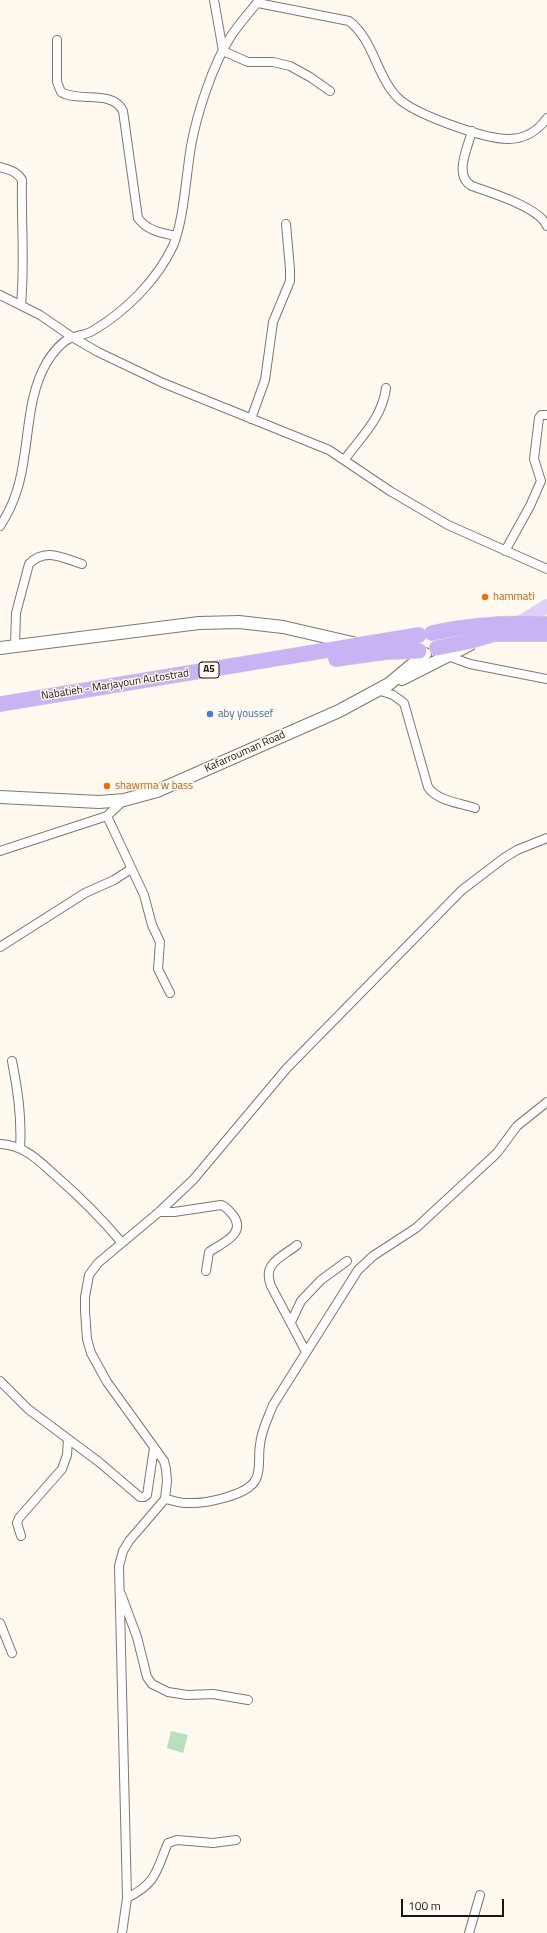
<!DOCTYPE html>
<style>
body{margin:0}
#map{position:relative;width:547px;height:1933px;overflow:hidden;background:#fff9ef;font-family:"Titillium Web",sans-serif}
canvas{display:block}
.scale{position:absolute;left:401px;top:1899px;width:103px;height:18px;box-sizing:border-box;border:2px solid #191714;border-top:0;padding-left:5px;font-size:12px;line-height:14px;white-space:nowrap;color:#191714;-webkit-text-stroke:3px #fff9ef;paint-order:stroke}
</style>
<div id="map">
<canvas width="547" height="1933"></canvas>
<div class="scale">100 m</div>
</div>
<script>
const ctx = document.querySelector('canvas').getContext('2d');
ctx.lineJoin = 'round';
function fill(path, color) { ctx.fillStyle = color; ctx.fill(path, 'evenodd'); }
function trace(path, color, width, dash) { ctx.strokeStyle = color; ctx.lineWidth = width; ctx.lineCap = dash ? 'butt' : 'round'; ctx.setLineDash(dash || []); ctx.stroke(path); }
function label(font, color, halo, rows, align = 'center') {
  ctx.font = font + ' "Titillium Web",sans-serif'; ctx.lineWidth = 3; ctx.setLineDash([]); ctx.textBaseline = 'middle'; ctx.strokeStyle = halo; ctx.fillStyle = color; for (const [text, x, y, turn = 0] of rows) {
    ctx.save(); ctx.translate(x, y); ctx.rotate((+turn || 0) * Math.PI / 180); ctx.textAlign = isNaN(turn) ? turn : align; if (halo) ctx.strokeText(text, 0, 0); ctx.fillText(text, 0, 0); ctx.restore();
  }
}
fill(new Path2D(`
 M171,1731l17,4 -5,18 -16,-5z`), '#b6e1bd');
const street = new Path2D(`
 M214,0l9,51 25,11h25l17,4 20,11 20,14
 M258,3l91,18c25,19 27,55 49,77 16,16 86,41 110,41 16,0 30,-8 39,-21
 M57,40v42l4,10c18,11 51,-3 62,19l15,107c9,13 24,15 38,18
 M472,131c-4,16 -19,45 0,55 19,7 67,21 75,40
 M0,167c9,3 17,4 22,13 -1,42 3,83 -1,125
 M0,295l40,20 32,22 26,15 65,31 166,67 61,41 58,34 99,44
 M251,419l14,-39 8,-58 17,-41v-12l-4,-45
 M345,459c17,-23 37,-41 41,-71
 M0,526c8,-12 14,-25 18,-39 12,-41 7,-88 29,-125 5,-8 15,-21 24,-24 7,-3 16,-3 23,-8 32,-19 63,-50 79,-84 11,-26 13,-71 18,-100 6,-33 22,-82 40,-110 8,-12 19,-24 28,-36
 M505,551l25,-45 11,-25 -7,-22 5,-41 2,-3h6
 M15,646l1,-33 13,-49c16,-17 34,-6 53,0
 M445,655l25,9 77,15
 M378,690l15,5 11,8 24,84c9,14 32,16 47,21
 M107,816l37,79 8,30 8,17 -2,27 12,24
 M0,851l107,-35 17,-16
 M0,947l85,-54 29,-13 17,-11
 M12,1061c6,30 10,57 8,87
 M0,1144c25,1 40,18 57,33 24,21 45,42 65,66
 M159,1212h15l47,-7c5,1 8,6 12,10 14,19 -11,28 -24,37l-3,19
 M297,1245c-16,13 -35,18 -26,41l35,66
 M291,1322l10,-21 20,-21 26,-19
 M0,1381l28,28 71,53 41,35h4l3,-2 7,-47
 M165,1499c7,1 14,4 21,4 18,1 62,-7 70,-24 5,-9 2,-24 4,-34 1,-14 8,-27 13,-40l85,-135 15,-14 43,-28 81,-75 20,-27 30,-24
 M21,1536l-4,-13 2,-5 43,-49 5,-14 1,-16
 M121,1594l16,43 10,40 5,7 16,8 19,3 26,-1 35,6
 M0,1623l12,30
 M127,1898c30,-15 29,-27 41,-55l9,-3 36,3 23,-3
 M122,1933l5,-35 -8,-332 4,-15 6,-10 36,-42 2,-18 -1,-12 -2,-8 -57,-79 -16,-29 -4,-14 -2,-28v-14l4,-22 9,-12 61,-51 34,-32 94,-112 175,-178 42,-32 13,-8 30,-12
 M469,1933l11,-38`);
const secondary = new Path2D(`
 M0,648l199,-25 40,-1 44,5 74,17
 M402,679l67,-34
 M0,797l99,5 25,-2 33,-9 182,-80 50,-27 36,-30`);
const primary = new Path2D(`
 M516,625l31,-19`);
const highway = new Path2D(`
 M432,633c40,-9 74,-11 115,-9
 M437,648l30,-6 27,-8h53
 M336,659l50,-7 33,-1
 M0,704l419,-69`);
trace(street, '#7d786f', 10);
trace(secondary, '#7d786f', 14);
trace(primary, '#dadad9', 14);
trace(highway, '#dadad9', 16);
trace(street, '#fff', 8);
trace(secondary, '#fff', 12);
trace(primary, '#ded1f9', 13);
trace(highway, '#c8b3f5', 15);
for (const [x, y, r, color] of [
 [485,597,4,"#e8710a"],
 [210,714,4,"#3f7fe0"],
 [107,786,4,"#e8710a"]
]) { const dot = new Path2D(); dot.arc(x, y, r, 0, 2 * Math.PI); ctx.fillStyle = color; ctx.fill(dot); trace(dot, '#fff9ef', 1.5); }
for (const [x, y, w] of [
 [209,670,20]
]) { const box = new Path2D(); box.roundRect(x - w / 2, y - 8, w, 16, 3); ctx.fillStyle = '#fff9ef'; ctx.fill(box); trace(box, '#191714', 1); }
label('bold 10px', '#191714', null, [
 ["A5",209,670]
]);
label('11px', '#c56008', '#fff9ef', [
 ["hammati",493,597],
 ["shawrma w bass",115,786]
], 'left');
label('11px', '#191714', '#fff9ef', [
 ["Nabatieh - Marjayoun Autostrad",115,685,-9],
 ["Kafarrouman Road",245,752,-24]
]);
label('11px', '#366cbe', '#fff9ef', [
 ["aby youssef",218,714]
], 'left');
</script>
